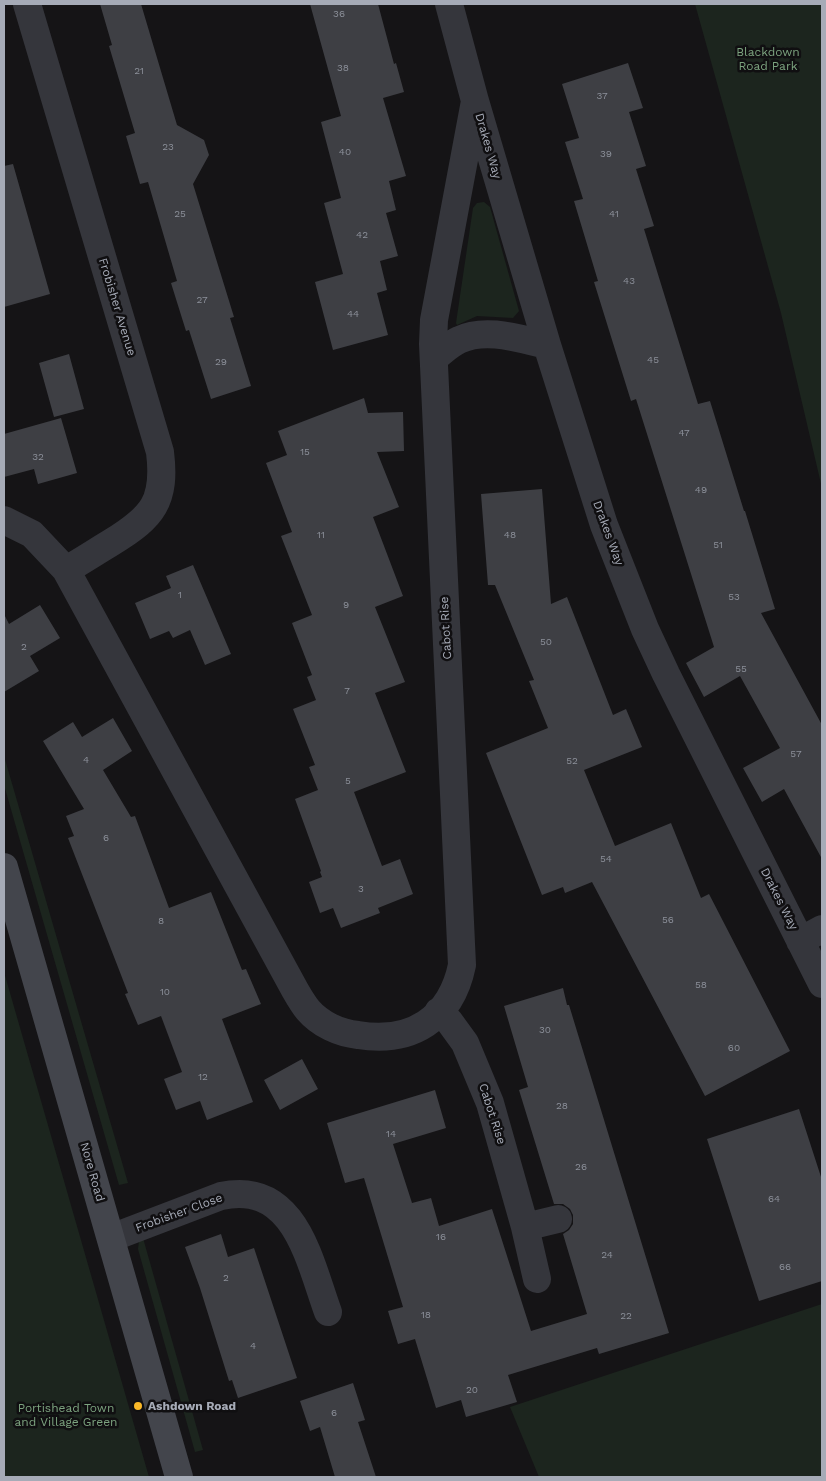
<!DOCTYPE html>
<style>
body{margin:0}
#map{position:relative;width:826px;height:1481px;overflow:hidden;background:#151416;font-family:"Work Sans",sans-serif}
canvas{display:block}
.frame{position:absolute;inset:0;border:5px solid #a6abb7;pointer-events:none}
</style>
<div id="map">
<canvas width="826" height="1481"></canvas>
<div class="frame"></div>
</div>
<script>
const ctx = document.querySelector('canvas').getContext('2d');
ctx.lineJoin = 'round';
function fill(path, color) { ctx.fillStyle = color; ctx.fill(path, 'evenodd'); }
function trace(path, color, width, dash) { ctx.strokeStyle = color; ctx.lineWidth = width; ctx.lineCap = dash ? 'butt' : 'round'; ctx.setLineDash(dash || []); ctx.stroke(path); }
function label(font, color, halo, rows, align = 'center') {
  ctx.font = font + ' "Work Sans",sans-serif'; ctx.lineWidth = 5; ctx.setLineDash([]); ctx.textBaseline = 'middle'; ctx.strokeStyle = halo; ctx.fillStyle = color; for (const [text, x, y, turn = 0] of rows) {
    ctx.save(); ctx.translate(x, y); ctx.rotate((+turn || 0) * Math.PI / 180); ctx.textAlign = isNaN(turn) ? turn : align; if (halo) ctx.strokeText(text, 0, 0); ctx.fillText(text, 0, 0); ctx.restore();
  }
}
fill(new Path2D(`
 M695,4h127v484l-41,-175z
 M484,202l6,5 29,104 -6,7 -36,-2 -20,9 -1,-2 17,-115 4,-5z
 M4,756l124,427 -9,2 -115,-400z
 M4,972l145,505h-145z
 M143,1238l60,212 -8,2 -57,-203 1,-8z
 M822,1304v173h-283l-29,-70z`), '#1c251e');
fill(new Path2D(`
 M100,4h41l36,121 27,15 5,15 -16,29 41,133 -4,1 21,68 -40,13 -22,-69 -3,1 -15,-48 6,-2 -29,-99 -8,2 -14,-48 9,-3 -26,-87 3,-1z
 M310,4h68l16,60 2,-1 8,29 -21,6 23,78 -17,5 7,29 -10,3 12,43 -18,5 7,29 -10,3 11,42 -55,15 -18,-68 28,-8 -19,-71 17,-5 -20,-76 20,-6z
 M628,63l15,45 -14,4 17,54 -10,3 18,57 -10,3 54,175 12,-3 34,110h1l30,98 -14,4 61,112v134l-38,-70 -22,13 -19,-34 37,-20 -40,-72 -36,21 -18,-34 28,-16 -78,-248 -5,2 -37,-119 4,-1 -24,-80 9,-2 -18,-57 14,-4 -17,-54z
 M13,164l37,130 -46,13v-141z
 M69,354l15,55 -30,8 -15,-54z
 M364,398l4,15 35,-1 1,39 -27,1 22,55 -26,10 30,79 -28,11 30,75 -30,11 31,79 -52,20 28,74 18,-7 13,35 -35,14 2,5 -39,15 -8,-20 -13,5 -11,-31 13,-5 -2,-5 1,-1 -26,-72 23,-9 -9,-23 6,-2 -22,-56 23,-9 -9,-23 5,-2 -20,-52 20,-8 -31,-79 11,-4 -26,-69 21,-8 -9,-24z
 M61,418l16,55 -39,11 -4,-15 -30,8v-43z
 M542,489l9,115 16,-7 46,118 13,-6 16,38 -58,23 31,76 56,-23 30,75 8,-4 81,157 -85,45 -113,-214 -27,11 -2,-6 -21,8 -56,-142 62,-25 -19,-47 5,-1 -39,-95h-7l-7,-91z
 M193,565l38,89 -26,11 -15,-35 -17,8 -4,-7 -19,8 -15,-36 36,-15 -5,-12z
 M40,605l20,33 -30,18 9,15 -35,21v-78l5,10z
 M113,718l19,33 -29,19 28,47 4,-1 34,92 42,-16 31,78 4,-1 15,35 -39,15 31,83 -46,18 -7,-19 -24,9 -12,-31 18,-7 -21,-56 -23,9 -13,-31 3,-1 -60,-155 6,-2 -8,-20 18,-7 -41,-68 30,-19 9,15z
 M563,988l4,17h2l100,328 -70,21 -2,-6 -89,27 9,27 -51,15 -5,-17 -25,8 -21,-69 -17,5 -10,-33 15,-4 -39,-129 -19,5 -18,-60 108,-33 11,38 -53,16 19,59 19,-5 8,28 53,-17 39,122 56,-17 -24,-80 6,-4 4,-6v-9l-3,-6 -7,-5h-9l-35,-114 9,-3 -24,-81z
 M302,1059l16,30 -38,21 -16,-30z
 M799,1109l23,71v101l-63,20 -52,-162z
 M221,1234l7,23 26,-9 43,130 -59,20 -6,-18 -3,1 -29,-93 -15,-41z
 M353,1383l12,37 -7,2 18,55h-41l-15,-50 -10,4 -10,-30z`), '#3e3f44');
trace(new Path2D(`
 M27,4l133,448c6,49 -7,65 -48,90 -15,9 -30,19 -46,28
 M449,4l26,97 72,244 57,180 41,104 21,45 156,310
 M434,358c8,-6 16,-14 25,-18 27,-13 61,-1 88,5
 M4,520l28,14 34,36 229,420c4,7 8,14 13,20 12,14 31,23 50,25 53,9 93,-16 104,-70l-29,-621 1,-24 41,-219
 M800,941l22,-12
 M438,1012l11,9 16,22 25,60 35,124 12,52
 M525,1227l33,-8
 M111,1238l110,-42c74,-16 88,64 107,116`), '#35363c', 28);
trace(new Path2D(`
 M4,867l175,610`), '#43454c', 28);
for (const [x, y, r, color] of [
 [138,1406,5,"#fab828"]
]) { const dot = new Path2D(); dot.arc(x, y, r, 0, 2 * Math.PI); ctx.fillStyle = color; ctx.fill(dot); trace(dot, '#100f11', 2); }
label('10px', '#8c909a', null, [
 ["36",339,14],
 ["38",343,68],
 ["21",139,71],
 ["37",602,96],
 ["23",168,147],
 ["40",345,152],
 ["39",606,154],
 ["25",180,214],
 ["41",614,214],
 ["42",362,235],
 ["43",629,281],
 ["27",202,300],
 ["44",353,314],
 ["45",653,360],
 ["29",221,362],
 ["47",684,433],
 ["15",305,452],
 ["32",38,457],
 ["49",701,490],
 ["11",321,535],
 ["48",510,535],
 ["51",718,545],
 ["1",180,595],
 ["53",734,597],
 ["9",346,605],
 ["50",546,642],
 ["2",24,647],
 ["55",741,669],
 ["7",347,691],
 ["57",796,754],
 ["4",86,760],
 ["52",572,761],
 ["5",348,781],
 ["6",106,838],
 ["54",606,859],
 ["3",361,889],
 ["56",668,920],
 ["8",161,921],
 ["58",701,985],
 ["10",165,992],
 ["30",545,1030],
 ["60",734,1048],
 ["12",203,1077],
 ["28",562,1106],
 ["14",391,1134],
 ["26",581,1167],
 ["64",774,1199],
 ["16",441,1237],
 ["24",607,1255],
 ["66",785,1267],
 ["2",226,1278],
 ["18",426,1315],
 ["22",626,1316],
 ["4",253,1346],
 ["20",472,1390],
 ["6",334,1413]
]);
label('12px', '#7ca37f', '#100f11', [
 ["Blackdown",768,52],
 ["Road Park",768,66],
 ["Portishead Town",66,1408],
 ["and Village Green",66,1422]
]);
label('12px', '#a6abb7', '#100f11', [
 ["Drakes Way",488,146,74],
 ["Frobisher Avenue",117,307,73],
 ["Drakes Way",608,533,70],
 ["Cabot Rise",446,628,-93],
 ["Drakes Way",779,899,63],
 ["Cabot Rise",492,1114,72],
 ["Nore Road",92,1172,74],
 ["Frobisher Close",179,1213,-20]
]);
label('bold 12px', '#a6abb7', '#100f11', [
 ["Ashdown Road",148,1406]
], 'left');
</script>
